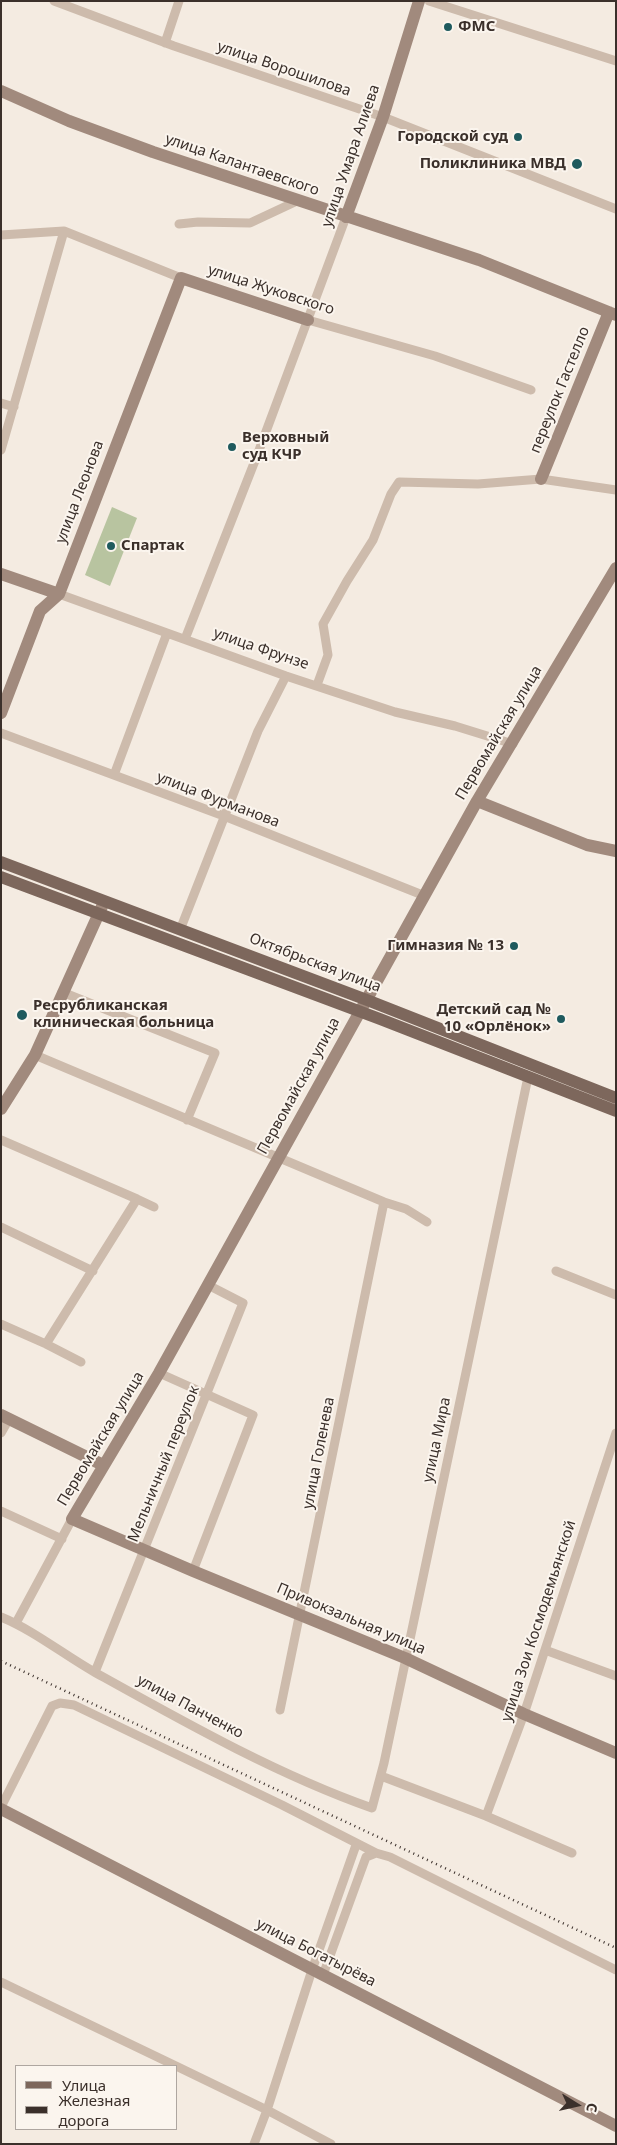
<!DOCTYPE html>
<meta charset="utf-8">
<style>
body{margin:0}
#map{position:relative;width:617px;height:2145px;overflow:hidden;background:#f4ebe1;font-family:"Noto Sans",sans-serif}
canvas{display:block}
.frame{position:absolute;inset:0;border:2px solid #3b302b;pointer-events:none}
.legend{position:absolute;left:15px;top:2065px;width:162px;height:65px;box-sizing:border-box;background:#fbf5ee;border:1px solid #aea6a0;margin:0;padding:6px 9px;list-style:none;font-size:15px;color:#3b302b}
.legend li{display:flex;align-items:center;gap:10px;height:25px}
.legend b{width:25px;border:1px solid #aea6a0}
.north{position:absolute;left:552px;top:2080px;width:50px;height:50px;-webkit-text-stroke:4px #fbf5ee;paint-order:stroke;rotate:100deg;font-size:14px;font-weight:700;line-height:20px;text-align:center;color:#3b302b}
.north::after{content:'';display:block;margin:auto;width:18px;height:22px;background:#3b302b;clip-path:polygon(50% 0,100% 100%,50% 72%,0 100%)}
</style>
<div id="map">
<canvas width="617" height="2145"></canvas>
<div class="frame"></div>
<ul class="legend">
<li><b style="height:6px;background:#7d675c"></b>Улица</li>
<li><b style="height:6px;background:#3b302b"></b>Железная дорога</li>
</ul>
<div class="north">С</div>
</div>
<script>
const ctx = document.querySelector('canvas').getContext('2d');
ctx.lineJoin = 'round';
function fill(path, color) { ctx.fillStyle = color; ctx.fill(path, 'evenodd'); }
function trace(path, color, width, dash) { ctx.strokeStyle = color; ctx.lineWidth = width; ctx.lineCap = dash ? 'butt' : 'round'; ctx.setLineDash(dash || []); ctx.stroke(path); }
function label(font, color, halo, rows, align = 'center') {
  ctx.font = font + ' "Noto Sans",sans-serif'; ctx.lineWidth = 4; ctx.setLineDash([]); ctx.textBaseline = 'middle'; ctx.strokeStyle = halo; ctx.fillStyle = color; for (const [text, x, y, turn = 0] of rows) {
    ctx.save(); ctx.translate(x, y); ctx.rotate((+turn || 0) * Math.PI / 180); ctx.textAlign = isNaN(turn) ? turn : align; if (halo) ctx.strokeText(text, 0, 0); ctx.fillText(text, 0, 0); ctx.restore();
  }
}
fill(new Path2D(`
 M112,507l25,11 -27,68 -25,-11z`), '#b8c4a0');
trace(new Path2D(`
 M54,1l120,45 209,71 233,92
 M429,1l187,60
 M165,43l14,-42
 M179,224l19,-2 52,1 47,-22
 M1,235l63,-4 117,47
 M308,320l127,36 96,34
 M1,403l13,4
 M1,450l63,-219
 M59,594l227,82 109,36 60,14 58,18
 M185,639l73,-186 88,-236
 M317,685l11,-30 -5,-31 24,-43 26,-41 18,-46 8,-12 79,2 63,-5 75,11
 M1,733l223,83 201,80
 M114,775l53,-142
 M180,930l78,-199 28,-55
 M62,992l153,61 -28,67
 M35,1055l349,147 22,7 21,13
 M1,1140l136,59 -91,145 -45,-20
 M137,1199l17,8
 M1,1227l92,44
 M556,1271l60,24
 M46,1344l35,18
 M159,1373l94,42 -60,156
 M1,1433l8,-14
 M1,1511l61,28
 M1,1617c34,14 63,38 95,56 88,49 182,102 276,135l12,-45 144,-686
 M16,1623l56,-104
 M545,1650l71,26
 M95,1672l148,-369 -35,-18
 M280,1710l104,-508
 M381,1776l105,40 86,37
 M1,1807l51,-101 8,-3 14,2 208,100 94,48
 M486,1816l38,-102 92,-281
 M323,1975l43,-118 10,-4 14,4 226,113
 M1,1982l175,84
 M176,2066l91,44 64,34
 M254,2144l13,-34 45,-140 44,-125`), '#cdbbac', 9);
trace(new Path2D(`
 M1,91l68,30 84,31 326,108 137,55
 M346,217l37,-100 36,-116
 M541,479l68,-167
 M616,568l-139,233 -318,572 -87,146 121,52 212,87 119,56 92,39
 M1,574l58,20
 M1,713l39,-102 19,-17 122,-316 127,42
 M477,801l110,44 29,6
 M1,1109l34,-54 69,-153
 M1,1415l102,50
 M1,1809l615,317`), '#a18a7d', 12);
trace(new Path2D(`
 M1,862l366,138 249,98
 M1,877l379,142 236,92`), '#7d675c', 12);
trace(new Path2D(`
 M1,1661l615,287`), '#3b302b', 2.5, [1, 4]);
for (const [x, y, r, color] of [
 [448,27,5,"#1f5a5e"],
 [518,137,5,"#1f5a5e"],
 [577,164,6,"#1f5a5e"],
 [232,447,5,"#1f5a5e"],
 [111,546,5,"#1f5a5e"],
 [514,946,5,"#1f5a5e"],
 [22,1015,6,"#1f5a5e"],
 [561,1019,5,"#1f5a5e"]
]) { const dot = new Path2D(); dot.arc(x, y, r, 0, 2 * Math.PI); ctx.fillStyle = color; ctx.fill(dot); trace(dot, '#fbf5ee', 2); }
label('bold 15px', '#3b302b', '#fbf5ee', [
 ["ФМС",458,27],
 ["Городской суд",508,137,"right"],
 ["Поликлиника МВД",566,164,"right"],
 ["Верховный",242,438],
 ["суд КЧР",242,455],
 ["Спартак",121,546],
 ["Гимназия № 13",504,946,"right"],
 ["Ресрубликанская",33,1006],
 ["клиническая больница",33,1023],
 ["Детский сад №",551,1010,"right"],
 ["10 «Орлёнок»",551,1027,"right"]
], 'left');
label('15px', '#3b302b', '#fbf5ee', [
 ["улица Ворошилова",284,69,19],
 ["улица Умара Алиева",351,156,-71],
 ["улица Калантаевского",242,165,19],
 ["улица Жуковского",271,290,18],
 ["переулок Гастелло",560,390,-68],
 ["улица Леонова",80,492,-69],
 ["улица Фрунзе",261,649,19],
 ["Первомайская улица",499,733,-59],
 ["улица Фурманова",218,800,21],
 ["Октябрьская улица",315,963,21],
 ["Первомайская улица",299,1086,-61],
 ["Первомайская улица",101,1439,-59],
 ["улица Мира",437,1440,-78],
 ["улица Голенева",319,1453,-79],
 ["Мельничный переулок",164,1464,-68],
 ["Привокзальная улица",351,1619,23],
 ["улица Зои Космодемьянской",539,1621,-72],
 ["улица Панченко",190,1707,28],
 ["улица Богатырёва",316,1953,27]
]);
</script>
